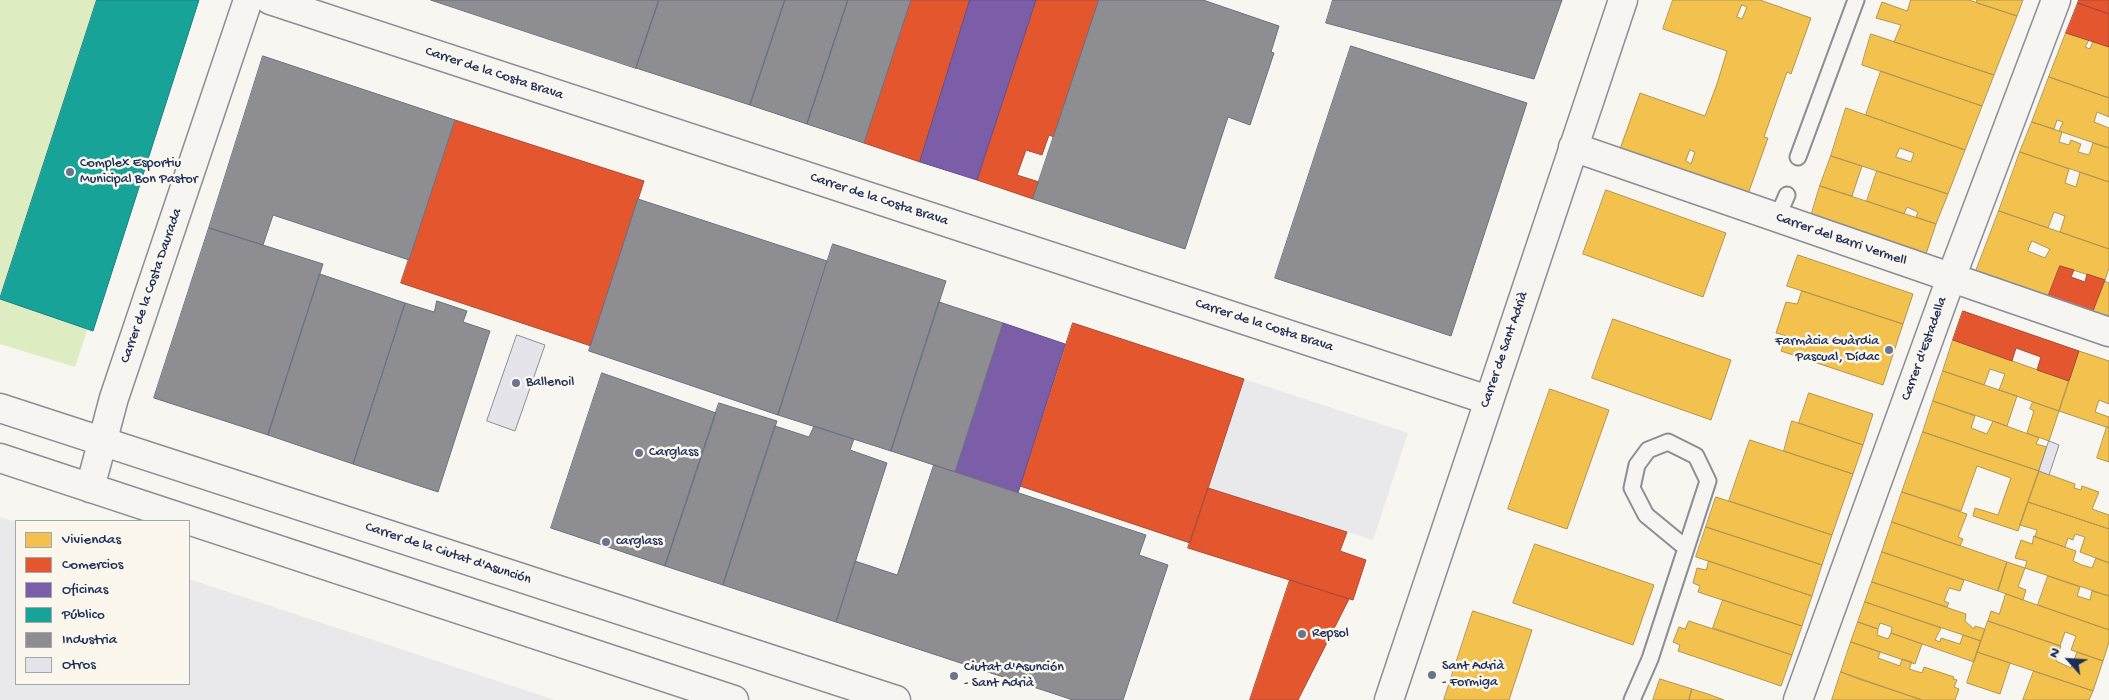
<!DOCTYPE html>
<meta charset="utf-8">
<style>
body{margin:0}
#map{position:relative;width:2109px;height:700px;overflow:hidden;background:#f8f6f0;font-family:"Gochi Hand",sans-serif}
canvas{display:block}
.legend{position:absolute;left:15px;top:520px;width:175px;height:165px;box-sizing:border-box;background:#fbf7ec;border:1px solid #a1a7b3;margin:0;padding:6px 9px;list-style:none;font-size:15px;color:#1b2f5e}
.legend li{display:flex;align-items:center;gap:10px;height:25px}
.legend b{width:25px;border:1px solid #a1a7b3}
.north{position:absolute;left:2044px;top:635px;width:50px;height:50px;-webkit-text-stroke:4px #fbf7ec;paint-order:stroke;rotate:296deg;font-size:14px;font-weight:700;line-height:20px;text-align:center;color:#1b2f5e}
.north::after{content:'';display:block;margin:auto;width:18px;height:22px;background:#1b2f5e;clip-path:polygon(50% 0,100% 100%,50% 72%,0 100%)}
</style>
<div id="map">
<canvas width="2109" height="700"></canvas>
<ul class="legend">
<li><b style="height:14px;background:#f2c14e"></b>Viviendas</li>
<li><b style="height:14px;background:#e4572e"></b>Comercios</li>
<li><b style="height:14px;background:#7b5ea7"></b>Oficinas</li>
<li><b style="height:14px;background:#17a398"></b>Público</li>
<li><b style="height:14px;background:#8d8d92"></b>Industria</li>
<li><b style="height:14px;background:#e4e4ea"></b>Otros</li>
</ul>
<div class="north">N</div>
</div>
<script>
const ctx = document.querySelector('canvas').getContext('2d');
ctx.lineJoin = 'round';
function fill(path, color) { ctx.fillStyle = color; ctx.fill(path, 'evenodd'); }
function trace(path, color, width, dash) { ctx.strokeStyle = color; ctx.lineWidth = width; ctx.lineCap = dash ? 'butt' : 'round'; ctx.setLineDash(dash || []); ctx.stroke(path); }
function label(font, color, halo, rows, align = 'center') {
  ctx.font = font + ' "Gochi Hand",sans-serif'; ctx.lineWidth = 5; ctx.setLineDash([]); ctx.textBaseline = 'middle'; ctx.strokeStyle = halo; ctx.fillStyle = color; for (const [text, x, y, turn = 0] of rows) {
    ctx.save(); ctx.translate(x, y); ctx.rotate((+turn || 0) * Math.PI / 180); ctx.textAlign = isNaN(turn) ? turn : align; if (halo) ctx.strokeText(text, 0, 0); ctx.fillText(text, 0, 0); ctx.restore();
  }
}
fill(new Path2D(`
 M1244,379l164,54 -35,107 -165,-52z
 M0,517l16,5v162h173v-105l366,121h-555z`), '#e9e8ea');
fill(new Path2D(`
 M0,0h196l-121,367 -75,-23z`), '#deecc1');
const homes = new Path2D(`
 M1673,0h87l51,18 -20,56 -4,-2 -23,65 4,1 -20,56 -128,-45 20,-56 65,23 12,-32 10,-33 -64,-22zM1742,5l5,2 -5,12 -5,-2zM1690,150l5,2 -4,12 -5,-3z
 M1911,0h58l48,16 -23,59 -100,-33 7,-17 -25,-7 6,-16 25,9z
 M1977,0h46l-6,16 -40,-13z
 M2066,33l23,7 -4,7 5,2 3,-8 16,6v51l-60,-21z
 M1871,34l123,41 -12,31 -120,-41z
 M1881,71l101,35 -17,44 -99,-35z
 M2049,77l60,21v19l-12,-5 -3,10 15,6v20l-50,-17 4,-9 -6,-2 -3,9 -22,-7z
 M1846,108l119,42 -17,44 -117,-38zM1900,148l14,5 -3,9 -15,-5z
 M2032,122l30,10 -3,10 10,3 2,-5 10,4 -3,8 11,3 4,-12 16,5v34l-89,-30z
 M2020,152l49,17 -4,14 11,4 4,-15 29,10v67l-49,-17 5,-16 -11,-4 -6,16 -49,-17z
 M1831,156l31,10 -10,30 -32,-10z
 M1877,171l71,23 -12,30 -20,-7 2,-5 -11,-5 -3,7 -37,-13z
 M1820,186l116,38 -10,30 -115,-38z
 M1606,190l120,43 -23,64 -120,-43z
 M1999,211l110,38v19l-4,12 -45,-14 -12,31 -72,-26zM2032,241l18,8 -5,9 -17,-7z
 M1798,255l115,39 -10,30 -116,-38z
 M2104,281l5,2v34l-16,-6z
 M1802,291l101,33 -20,61 -102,-34 6,-15 -11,-3 10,-31 11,2z
 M1613,319l118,41 -20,60 -119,-42z
 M1953,340l116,41 -10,30 -60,-21 6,-16 -15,-5 -6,16 -41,-14z
 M2079,351l30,10v43l-10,-4 -4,12 14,5v11l-50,-17z
 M1943,371l74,25 -10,30 -74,-25z
 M1550,389l59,21 -42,119 -59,-20z
 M1809,393l64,21 -10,31 -64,-22z
 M1933,401l42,15 -4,12 16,6 6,-13 46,17 -3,6 11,3 -8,24 -116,-39z
 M2033,402l26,9 -10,30 -22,-8 7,-22 -4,-2z
 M1792,421l71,24 -10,29 -69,-23z
 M2107,427l2,1v34l-12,-4z
 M1923,432l116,39 -21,60 -45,-15 2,-8 23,7 13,-37 -34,-12 -16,45 -59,-19z
 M1750,440l103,34 -21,61 -103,-34z
 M2039,471l36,13 -1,4 7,2 1,-4 17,6 -7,17 17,6v14l-81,-27z
 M1902,492l65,22 -9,23 5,2 -3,7 -68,-24z
 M1716,497l116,38 -10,30 -116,-38z
 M2028,502l81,27v34l-29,-11 5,-15 -10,-3 -2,6 -5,-2 -3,9 -30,-10 2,-7 -17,-5z
 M1892,522l115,40 -9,29 -116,-39z
 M1706,527l116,38 -10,31 -116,-39z
 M2034,536l42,15 -3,10 9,4 10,3 4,-10 13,5v33l-84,-28 2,-7 -12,-3 6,-18 11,4z
 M1535,544l119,41 -21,60 -120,-42z
 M1882,552l82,28 -4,11 -11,-3 -5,13 5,2 -2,4 -75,-25z
 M1709,561l103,35 -10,30 -104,-34 2,-6 -7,-3 4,-15 9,2z
 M2007,562l18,6 -7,19 8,3 -3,10 -25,-9z
 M2048,576l32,11 -3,9 13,4 2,-9 17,5v34l-71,-25z
 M1872,582l94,32 -1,7 9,8 1,-3 10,3 -4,12 -116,-39z
 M2006,594l103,36v12l-6,19 -32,-11 5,-14 -11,-4 -5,14 -72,-25 3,-10 8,3z
 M1723,600l79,26 -10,29 -79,-27z
 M1865,602l76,26 -6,12 5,2 1,-4 19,6 3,-9 18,6 -7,21 -83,-29 1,-6 -12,-4 -2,6 -20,-7z
 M1473,611l59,19 -23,70h-65z
 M1689,621l103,34 -11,31 -103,-35 2,-6 -7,-3 6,-15 6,2z
 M1988,621l73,25 -5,15 15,7 6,-16 26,9 -10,30 -116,-39z
 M1858,622l20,7 -1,6 11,4 3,-6 31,11 -7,20 -64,-22z
 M1851,642l29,10 -2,6 22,8 2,-7 10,3 -3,7 13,4 2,-6 30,10 -1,2 4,1 -3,7 5,2 -4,11h-33l-81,-28z
 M1977,652l33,11 -10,31 -33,-11z
 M2034,671l59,20 -4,9h-66z
 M1841,672l15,6 66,22h-90z
 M1660,679l32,10 -3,11h-36z
 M1692,689l16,5 16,6h-35z`);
fill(homes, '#f2c14e');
trace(homes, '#b29553', 1);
const shops = new Path2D(`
 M911,0h59l-50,162 -56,-19z
 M1036,0h63l-45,137 -5,-2 -7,20 -16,-5 -9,25 22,7 -6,17 -56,-19z
 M2079,0h30v14l-31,-11z
 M2078,3l31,11v33l-43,-14z
 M455,120l189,61 -53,165 -190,-63z
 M2060,266l14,4 -3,7 14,5 2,-8 18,6 -12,31 -45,-14z
 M1963,311l116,40 -10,30 -32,-11 4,-13 -25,-9 -4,13 -59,-21z
 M1073,323l171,56 -54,164 -170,-57z
 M1208,488l139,44 -7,19 26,9 -13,40 -165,-52z
 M1290,580l59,19 -51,101h-48z`);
fill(shops, '#e4572e');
trace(shops, '#a84b3c', 1);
const offices = new Path2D(`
 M970,0h66l-59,180 -57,-18z
 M1003,323l62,21 -47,149 -63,-21z`);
fill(offices, '#7b5ea7');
trace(offices, '#5e5091', 1);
const public = new Path2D(`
 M97,0h102l-106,331 -93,-32z`);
fill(public, '#17a398');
trace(public, '#188087', 1);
const industry = new Path2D(`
 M431,0h228l-23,68z
 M659,0h126l-35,105 -114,-37z
 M785,0h63l-41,124 -57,-19z
 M848,0h63l-47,143 -57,-19z
 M1099,0h104l76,26 -8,26 3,1 -24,72 -22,-8 -43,132 -152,-50z
 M1333,0h229l-28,79 -208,-56z
 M1351,46l176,57 -76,233 -176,-58z
 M263,56l192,64 -46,140 -136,-45 -10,30 -54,-17z
 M638,199l189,62 -49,154 -189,-64z
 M209,228l114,36 -55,171 -114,-37z
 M833,244l113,37 -55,170 -113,-36z
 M320,274l85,29 -52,161 -85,-29z
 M437,301l30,10 -4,11 27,9 -52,161 -85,-28 52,-161 29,9z
 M939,302l64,21 -48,149 -64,-21z
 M602,373l114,40 -51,153 -114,-38z
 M719,403l58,18 -54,164 -58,-19z
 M775,426l34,11 5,-11 40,13 -4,11 37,13 -51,159 -113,-37z
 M934,465l212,70 -7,20 29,10 -45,135h-50l-237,-78 19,-61 42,14z`);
fill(industry, '#8d8d92');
trace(industry, '#6b7182', 1);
const building = new Path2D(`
 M517,335l28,10 -30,86 -28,-10z
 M2049,441l10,4 -10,30 -10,-4z`);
fill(building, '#e4e4ea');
trace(building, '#8b8e94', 1);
const service = new Path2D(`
 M1798,157l58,-157
 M1777,218l10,-23
 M1632,700l18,-41 58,-178 -12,-25 -28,-14 -20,8 -11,15 -5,23 14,27 40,33`);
const minor = new Path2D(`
 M270,0l1218,400
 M1573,147l536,185
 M0,408l896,292
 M0,458l734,242
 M90,488l24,-90 134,-398
 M1389,700l234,-700
 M1798,700l153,-422 105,-278`);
trace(service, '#8b8e94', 19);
trace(minor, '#8b8e94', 31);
trace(service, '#f6f5f1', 15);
trace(minor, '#f6f5f1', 28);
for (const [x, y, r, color] of [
 [70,172,5,"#687591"],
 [1889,350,5,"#687591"],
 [516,383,5,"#687591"],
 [639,453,5,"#687591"],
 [606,542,5,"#687591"],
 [1302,634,5,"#687591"],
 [1432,675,5,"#687591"],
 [954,676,5,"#687591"]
]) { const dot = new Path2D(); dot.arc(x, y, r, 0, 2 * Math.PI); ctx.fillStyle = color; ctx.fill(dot); trace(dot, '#fbf7ec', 2); }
label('14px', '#1b2f5e', '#fbf7ec', [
 ["Carrer de la Costa Brava",494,74,18],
 ["Carrer de la Costa Brava",879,200,18],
 ["Carrer del Barri Vermell",1841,240,19],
 ["Carrer de la Costa Daurada",152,286,-71],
 ["Carrer de la Costa Brava",1264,326,18],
 ["Carrer d'Estadella",1925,349,-70],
 ["Carrer de Sant Adrià",1505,350,-71],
 ["Carrer de la Ciutat d'Asunción",448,554,18]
]);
label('14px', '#1b2f5e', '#fbf7ec', [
 ["Complex Esportiu",80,164],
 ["Municipal Bon Pastor",80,180],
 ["Farmàcia Guàrdia",1879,342,"right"],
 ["Pascual, Dídac",1879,358,"right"],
 ["Ballenoil",526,383],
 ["Carglass",649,453],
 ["carglass",616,542],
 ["Repsol",1312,634],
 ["Sant Adrià",1442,667],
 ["- Formiga",1442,683],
 ["Ciutat d'Asunción",964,668],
 ["- Sant Adrià",964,684]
], 'left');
</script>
